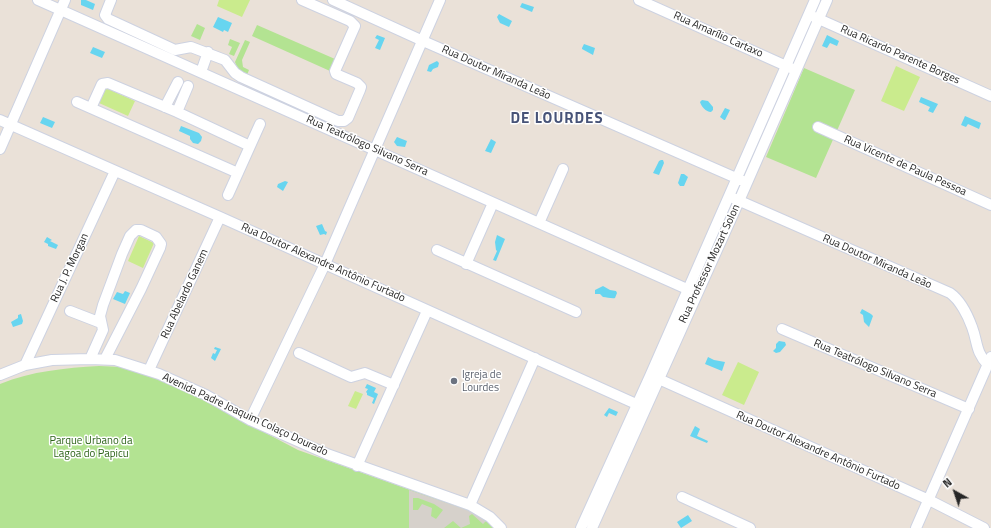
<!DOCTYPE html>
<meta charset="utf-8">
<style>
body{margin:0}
#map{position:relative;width:991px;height:528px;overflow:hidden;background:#eae1d8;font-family:"Titillium Web",sans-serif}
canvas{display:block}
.north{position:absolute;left:935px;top:472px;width:40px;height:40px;-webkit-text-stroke:3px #fff;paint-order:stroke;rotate:320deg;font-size:11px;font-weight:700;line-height:16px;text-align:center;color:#272727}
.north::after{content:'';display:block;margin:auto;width:14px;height:18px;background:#272727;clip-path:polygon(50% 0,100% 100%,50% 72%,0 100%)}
</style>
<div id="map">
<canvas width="991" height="528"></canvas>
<div class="north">N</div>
</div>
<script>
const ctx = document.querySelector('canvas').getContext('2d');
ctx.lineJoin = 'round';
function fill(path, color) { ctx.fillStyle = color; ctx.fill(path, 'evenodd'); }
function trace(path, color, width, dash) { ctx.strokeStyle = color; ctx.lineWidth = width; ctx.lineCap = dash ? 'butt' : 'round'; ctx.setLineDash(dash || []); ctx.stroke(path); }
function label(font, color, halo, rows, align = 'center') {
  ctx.font = font + ' "Titillium Web",sans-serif'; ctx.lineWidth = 3; ctx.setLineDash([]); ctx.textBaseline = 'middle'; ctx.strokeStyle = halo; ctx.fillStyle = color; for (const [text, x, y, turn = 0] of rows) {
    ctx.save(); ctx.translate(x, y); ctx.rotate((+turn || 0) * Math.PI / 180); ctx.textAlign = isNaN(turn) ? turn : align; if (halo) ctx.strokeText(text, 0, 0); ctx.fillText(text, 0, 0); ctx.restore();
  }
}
fill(new Path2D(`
 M197,24l8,4 -5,12 -9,-4z
 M257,25l78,34 -5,12 -78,-35z
 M230,39l10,4 -6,13 -5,-2 3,-7 -4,-2z
 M245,40l5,2 -8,18 1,7 6,3 -2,5 -8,-3 -4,-10z
 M804,68l51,22 -39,88 -50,-21z
 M99,366l23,1 43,13 133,70 172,61 11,5 13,12h-494v-144c32,-13 65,-16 99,-18z`), '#b3e392');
fill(new Path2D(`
 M219,0h31l-8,17 -25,-11z
 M896,66l24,11 -16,34 -23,-10z
 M106,88l29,13 -7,15 -29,-13z
 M139,236l15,7 -11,25 -15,-7z
 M738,362l21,10 -15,33 -22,-10z
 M355,391l8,3 -7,15 -8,-3z`), '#caeb8d');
fill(new Path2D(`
 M409,490l61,21 16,10 -3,3 -11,-10 -3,2 1,8 -9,4 -8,-7 -9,7h-35zM413,498h5l16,6 9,6 -7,9 -5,-3 1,-8 -10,-4 -4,6h-5z`), '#d6d1cb');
fill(new Path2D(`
 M81,0h5l9,4 -2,6 -12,-5z
 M522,3l12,4 -2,5 -12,-5z
 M499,14l13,7 -3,6 -9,-4 -3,-6z
 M218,17l14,6 -4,9 -4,-2 -1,2 -10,-5z
 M377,35l8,3 -5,12 -5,-2 4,-8 -4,-2z
 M827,35l12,6 -2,5 -7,-3 -3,5 -5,-2z
 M584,44l11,4 -2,7 -11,-6v-1z
 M93,47l12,5 -3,6 -12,-5z
 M437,61l2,2 -1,4 -5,2 -2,3 -4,-1 2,-6z
 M921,97l17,7 -5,9 -5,-2 2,-4 -11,-5z
 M702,100l6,1 5,6v3l-2,2c-5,0 -10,-6 -11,-10z
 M725,108l5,2 -5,10h-1l-4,-3z
 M965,116l16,7 -2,6 -11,-5 -2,3 -5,-2z
 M43,117l12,5 -3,6 -12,-5z
 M181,126l18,7 3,4 -1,4 -3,3 -5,-1 -3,-4v-3l-11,-5z
 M397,137l10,4 -2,6 -8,-1 -3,-4z
 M491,139l5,3 -5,11 -6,-2z
 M661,160h2l1,3 -5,12 -6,-2 6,-12z
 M681,174h3l4,3 -4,9h-4l-2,-3z
 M285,181l3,1 -5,9 -6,-4 1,-3z
 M322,224l3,7 2,1 -1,3 -2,-1 -4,1 -4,-9z
 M497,235l8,4 -9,22 -3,-1 4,-9 -1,-1 -1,-8z
 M47,237l5,3 -2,1 8,4 -2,4 -8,-3v-2l-4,-2z
 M603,286l7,4 6,1 1,2 -2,5c-3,1 -8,-1 -12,-1l-3,-3h-5v-4z
 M125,291l5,2 -5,11 -12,-5 4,-7 6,2z
 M862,309l9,5 2,2 -4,11 -5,-5 -1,-7 -3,-2z
 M21,314l2,7 -1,3 -9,3 -2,-5 7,-4v-3z
 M779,341l6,1 1,3 -6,7 -4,1 -3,-2 3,-3v-4z
 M215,347l6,2 -6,12 -4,-3 2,-5 2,1 2,-4 -3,-1z
 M708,357l6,3 11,2 -3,9 -17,-7z
 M367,384l9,4 -2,4 4,2 -4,10 -2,-1 2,-5 -7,-3v-2l-1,-1 2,-3 -3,-1z
 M609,408l9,4 -2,4 -7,-3 -2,4 -3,-2z
 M695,426l5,3 -3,7 11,5 -1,2 -17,-7z
 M688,515l4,6 -11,7 -4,-6z`), '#67d5f0');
const street = new Path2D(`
 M38,0l658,293
 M111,0l-6,15 3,4 67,31 16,-3 34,13 10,13 6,4 97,44h6l4,-3 12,-28 1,-3 -4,-4 -21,-9 -1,-3 20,-45 -5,-5 -48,-21
 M333,0l90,41 320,140
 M639,0l154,69
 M812,16l179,80
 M201,72l7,-20
 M77,102l161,71
 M165,107l13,-25
 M91,108l10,-22 1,-2 6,-1 69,29 73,34
 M177,112l11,-26
 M0,120l220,97 425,191
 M818,127l173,78
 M0,149l65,-149
 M228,195l32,-71
 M733,198l217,95c10,7 18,23 22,34 6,16 3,24 16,38
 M539,223l24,-54
 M437,250l139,62
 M466,264l27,-61
 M70,311l31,12
 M782,329l187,80
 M299,353l52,24 14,-4 29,12
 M90,359l13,-29 -3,-14 3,-11 19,-51 8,-18 6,-6h5l15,7 5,7 -1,4 -19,41 -36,70
 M25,365l90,-194
 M149,370l71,-153
 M0,375l25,-10 27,-5 38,-1 25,1 44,14 47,21 44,25 77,34 143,51 20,12 11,11
 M652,376l277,124 55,28
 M250,420l75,-156 115,-264
 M357,466l70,-155
 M682,497l68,31
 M470,505l65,-147
 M581,528l69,-152 165,-376
 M592,528l147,-327 88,-201
 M916,528l75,-171`);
trace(street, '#cdd2e1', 12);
trace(street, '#fff', 10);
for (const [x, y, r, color] of [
 [454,381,4,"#6b7280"]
]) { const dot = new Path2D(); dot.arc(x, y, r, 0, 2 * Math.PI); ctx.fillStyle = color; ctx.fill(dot); trace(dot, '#fff', 1.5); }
label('11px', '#272727', '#fff', [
 ["Rua Amarílio Cartaxo",718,35,24],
 ["Rua Ricardo Parente Borges",900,55,24],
 ["Rua Doutor Miranda Leão",496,73,24],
 ["Rua Teatrólogo Silvano Serra",367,146,24],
 ["Rua Vicente de Paula Pessoa",905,166,24],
 ["Rua Doutor Miranda Leão",877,262,24],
 ["Rua Doutor Alexandre Antônio Furtado",323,263,24],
 ["Rua Professor Mozart Solon",710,264,-65],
 ["Rua J. P. Morgan",70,268,-65],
 ["Rua Abelardo Ganem",185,294,-65],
 ["Rua Teatrólogo Silvano Serra",875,369,23],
 ["Avenida Padre Joaquim Colaço Dourado",245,415,25],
 ["Rua Doutor Alexandre Antônio Furtado",818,451,24]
]);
label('11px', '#5b616d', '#fff', [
 ["Igreja de",462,375],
 ["Lourdes",462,388]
], 'left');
label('11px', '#2d6318', '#fff', [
 ["Parque Urbano da",91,441],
 ["Lagoa do Papicu",91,454]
]);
ctx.letterSpacing = '1px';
label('bold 15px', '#475378', '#fff', [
 ["DE LOURDES",557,119]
]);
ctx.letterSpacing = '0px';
</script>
